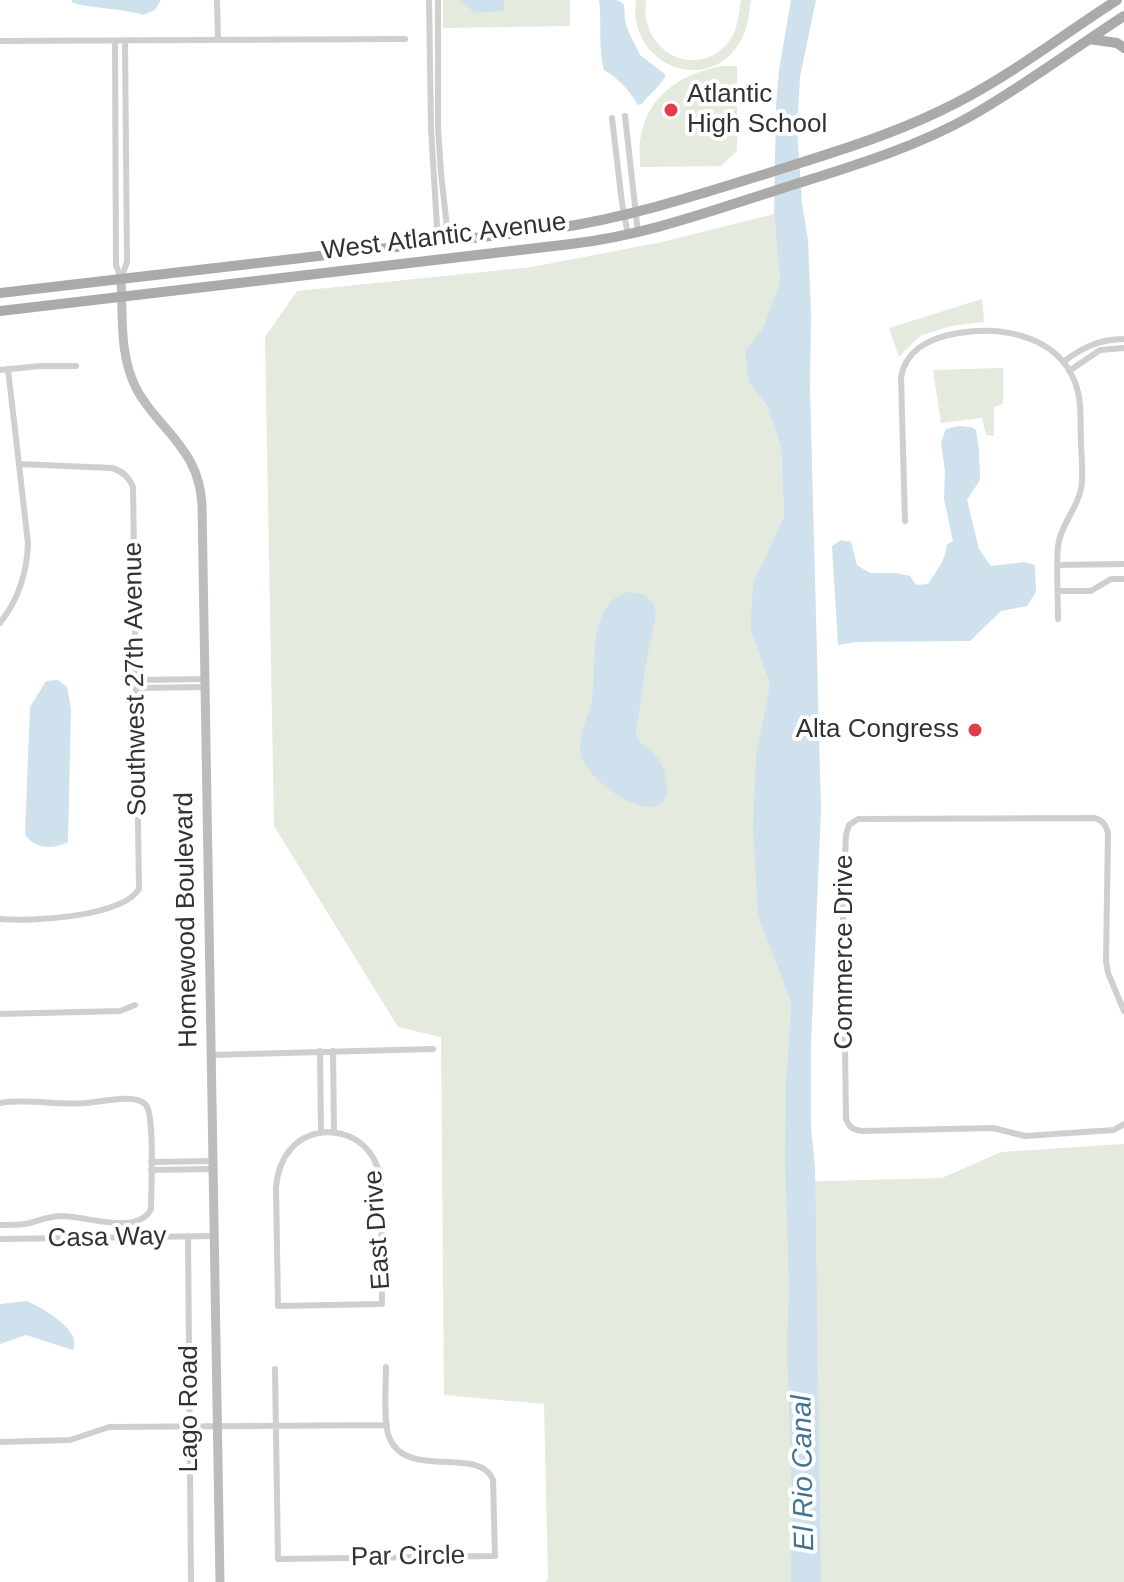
<!DOCTYPE html>
<style>
body{margin:0}
canvas{display:block;background:#fff}
</style>
<canvas width="1124" height="1582"></canvas>
<script>
const ctx = document.querySelector('canvas').getContext('2d');
ctx.lineJoin = 'round';
function fill(path, color) { ctx.fillStyle = color; ctx.fill(path, 'evenodd'); }
function trace(path, color, width, dash) { ctx.strokeStyle = color; ctx.lineWidth = width; ctx.lineCap = dash ? 'butt' : 'round'; ctx.setLineDash(dash || []); ctx.stroke(path); }
function label(font, color, halo, rows, align = 'center') {
  ctx.font = font + ' Arial,sans-serif'; ctx.lineWidth = 8; ctx.setLineDash([]); ctx.textBaseline = 'middle'; ctx.strokeStyle = halo; ctx.fillStyle = color; for (const [text, x, y, turn = 0] of rows) {
    ctx.save(); ctx.translate(x, y); ctx.rotate((+turn || 0) * Math.PI / 180); ctx.textAlign = isNaN(turn) ? turn : align; if (halo) ctx.strokeText(text, 0, 0); ctx.fillText(text, 0, 0); ctx.restore();
  }
}
fill(new Path2D(`
 M443,0h127v26l-127,2z
 M636,0h10c-8,55 57,83 86,37 6,-11 7,-24 9,-37h10c-2,14 -3,29 -11,42 -33,55 -113,23 -104,-42z
 M721,66h16v85l-16,15 -81,1c0,-8 -1,-17 0,-25 5,-45 40,-68 81,-76z
 M774,214l6,68 -17,47 -18,22 3,30 20,26 13,39 3,70 -31,67 -3,45 20,57 -14,69 2,162 33,87 -5,76v103l156,-4 59,-26 123,-8v438h-579l3,-3 -4,-175 -100,-9 -3,-358 -43,-10 -124,-201 -9,-489 32,-46 235,-24 130,-25z
 M982,299l2,23 -33,4 -31,10 -21,21 -10,-29z
 M1003,368v36l-9,3v29l-8,-1 -4,-17 -41,5 -8,-53z`), '#e5eade');
fill(new Path2D(`
 M71,0h90l-6,10 -12,5c-23,-7 -47,-6 -70,-12z
 M459,0h45v11l-29,2z
 M599,0h17l5,2 3,3 1,16 4,12 11,22 26,20c-5,11 -17,19 -24,29l-4,1c-9,-15 -19,-26 -34,-35 -6,-21 -2,-47 -5,-70z
 M791,0h25l-16,77 -3,52 5,74 6,37 3,73 -1,74 11,423 -10,235v81l4,41 6,415h-30l1,-80 -5,-155 2,-58 -4,-129 1,-81 5,-76 -33,-87 -5,-89 3,-73 14,-69 -20,-57 3,-45 31,-67 -3,-69 -13,-40 -20,-26 -3,-30 18,-23 17,-46 -6,-68 2,-109 3,-35z
 M959,426l12,1 5,3 3,20 1,30 -13,20 12,49 12,17 33,-4 11,3 1,27 -9,14 -26,5 -31,30 -114,1 -18,3 -6,-99 9,-6 10,2 6,23 13,8h26l14,3 6,9 12,-1c8,-12 18,-25 19,-40l6,-3 -9,-42 1,-28 -4,-29 5,-13z
 M628,592l14,2 6,3 6,8 2,9 -10,50 -10,69c2,11 9,13 17,20 12,12 15,27 14,43 -3,4 -4,7 -9,9 -23,10 -72,-28 -77,-50 -4,-20 7,-35 11,-54 5,-32 -6,-98 36,-109z
 M58,680l9,7 4,22 -3,133c-15,8 -34,7 -43,-8l5,-127 16,-26z
 M27,1301c15,7 56,29 46,49l-47,-15 -26,9v-40z`), '#cee1ec');
trace(new Path2D(`
 M217,0l1,40
 M429,0l2,129 6,97 -4,17
 M438,0v128l3,45 6,55 -5,14
 M0,41l405,-2
 M115,41l1,224 5,14
 M625,116l13,117
 M612,118l10,85 6,32
 M121,279l6,-17 -2,-221
 M1063,362c19,-14 36,-23 61,-23
 M0,370l40,-4h36
 M1069,371l31,-21 24,-2
 M905,521l-4,-144c5,-28 31,-40 58,-44 47,-8 106,5 119,59 4,16 2,32 3,49 0,15 3,33 0,48 -4,20 -21,37 -23,57 -2,24 0,49 0,73
 M1058,565l66,-1
 M1058,591h33l20,-12h13
 M0,623c19,-24 27,-50 28,-80l-20,-174
 M136,680l70,-1
 M137,688l69,-1
 M0,919c30,3 122,-2 139,-30l-6,-402c-4,-10 -10,-16 -21,-19l-93,-4
 M1124,1011l-16,-38 -2,-12 2,-128c-2,-8 -5,-12 -13,-15l-237,1 -9,6 -3,10 -3,70 3,214c3,8 7,11 16,12l131,-3 32,8 89,-6 10,-6
 M0,1014l120,-3 15,-6
 M320,1051l1,81
 M333,1051l1,81
 M211,1055l222,-6
 M0,1103c27,-5 58,3 86,0 15,-1 50,-10 60,2 9,11 5,87 5,104 -13,27 -65,7 -89,7 -13,0 -24,5 -37,8 -8,1 -16,1 -25,1
 M327,1132c33,1 52,23 54,54l1,118 -104,2 -2,-119c3,-31 20,-53 51,-55z
 M151,1162l62,-1
 M151,1170l62,-1
 M188,1236l3,346
 M0,1239l214,-3
 M275,1369l3,190 217,-3 -2,-76c-13,-35 -87,1 -104,-43 -6,-16 -3,-52 -3,-70
 M0,1442l70,-2 39,-13 278,-2`), '#cfcfcf', 6);
trace(new Path2D(`
 M121,279c2,37 -2,75 15,109 14,28 41,47 55,75 7,13 10,27 11,41l18,1078`), '#bcbcbc', 9);
trace(new Path2D(`
 M1089,39l28,4 7,5
 M0,293l551,-64c77,-11 150,-35 224,-58 62,-20 124,-38 183,-69 56,-29 106,-68 159,-102
 M0,311l571,-67c70,-8 134,-31 200,-52 68,-22 138,-41 200,-76 53,-30 102,-67 153,-100`), '#aaa', 10);
for (const [x, y, r, color] of [
 [671,110,8,"#e03c4a"],
 [975,730,8,"#e03c4a"]
]) { const dot = new Path2D(); dot.arc(x, y, r, 0, 2 * Math.PI); ctx.fillStyle = color; ctx.fill(dot); trace(dot, '#fff', 3); }
label('26px', '#323232', '#fff', [
 ["Atlantic",687,95],
 ["High School",687,125],
 ["Alta Congress",959,730,"right"]
], 'left');
label('26px', '#323232', '#fff', [
 ["West Atlantic Avenue",444,237,-7],
 ["Southwest 27th Avenue",136,679,-91],
 ["Homewood Boulevard",187,920,-91],
 ["Commerce Drive",845,952,-90],
 ["East Drive",378,1230,-94],
 ["Casa Way",107,1238,-1],
 ["Lago Road",190,1409,-90],
 ["Par Circle",408,1557,-1]
]);
label('italic 28px', '#417492', '#fff', [
 ["El Rio Canal",804,1473,-91]
]);
</script>
